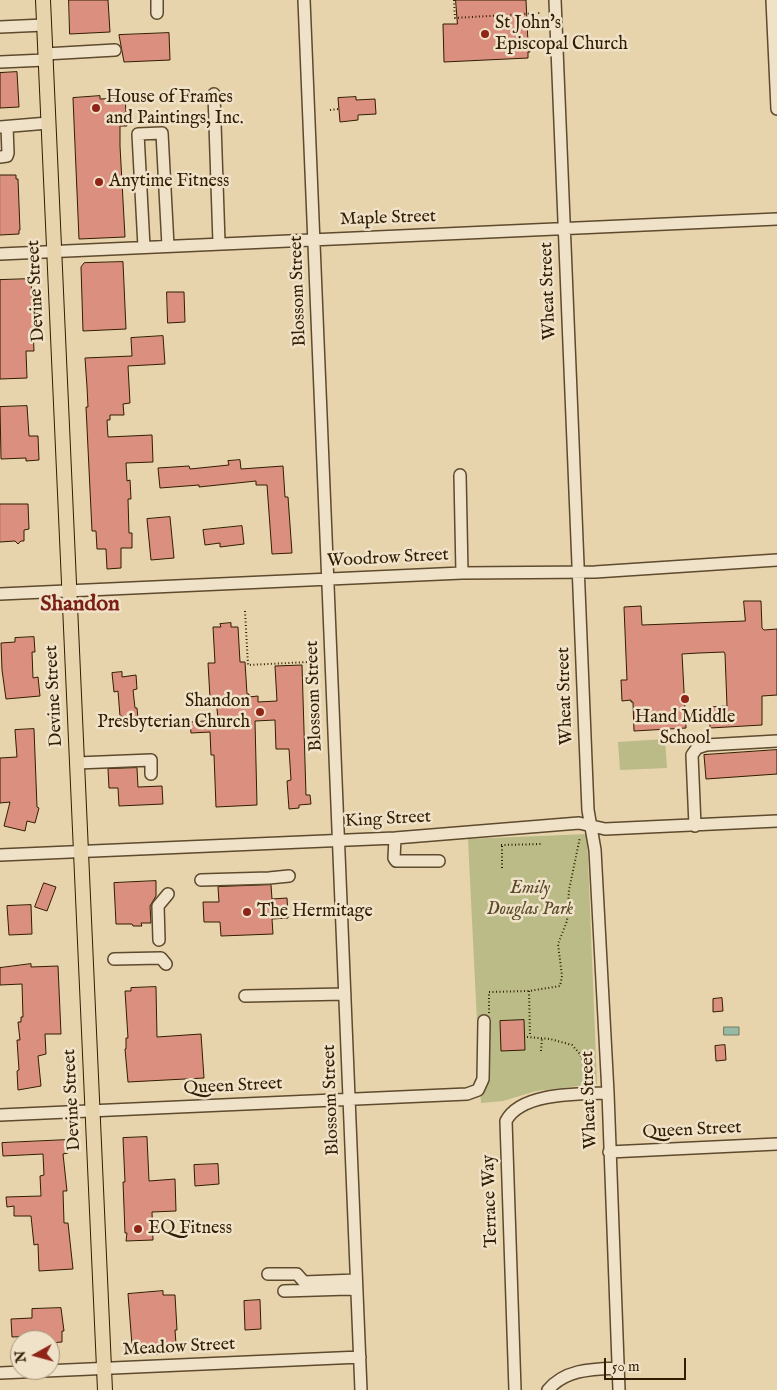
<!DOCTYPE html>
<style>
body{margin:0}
#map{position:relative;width:777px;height:1390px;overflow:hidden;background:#e7d3ac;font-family:"IM FELL English",serif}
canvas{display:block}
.north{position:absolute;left:10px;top:1330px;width:50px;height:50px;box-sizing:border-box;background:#efe2c9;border:1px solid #a39379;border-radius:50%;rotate:263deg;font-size:14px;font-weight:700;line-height:20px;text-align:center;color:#311d01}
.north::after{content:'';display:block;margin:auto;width:18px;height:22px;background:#8f2418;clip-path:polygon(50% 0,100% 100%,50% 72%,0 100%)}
.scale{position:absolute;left:604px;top:1358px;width:82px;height:22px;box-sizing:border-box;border:2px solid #311d01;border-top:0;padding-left:6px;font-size:15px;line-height:18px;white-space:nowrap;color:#311d01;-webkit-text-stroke:4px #efe2c9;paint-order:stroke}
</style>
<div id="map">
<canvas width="777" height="1390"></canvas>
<div class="north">N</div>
<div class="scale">50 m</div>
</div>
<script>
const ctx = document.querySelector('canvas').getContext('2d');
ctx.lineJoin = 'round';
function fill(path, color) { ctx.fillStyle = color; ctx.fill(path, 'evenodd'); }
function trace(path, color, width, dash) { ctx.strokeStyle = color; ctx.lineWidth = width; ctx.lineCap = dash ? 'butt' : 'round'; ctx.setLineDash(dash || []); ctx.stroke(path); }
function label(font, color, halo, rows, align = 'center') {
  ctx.font = font + ' "IM FELL English",serif'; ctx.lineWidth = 5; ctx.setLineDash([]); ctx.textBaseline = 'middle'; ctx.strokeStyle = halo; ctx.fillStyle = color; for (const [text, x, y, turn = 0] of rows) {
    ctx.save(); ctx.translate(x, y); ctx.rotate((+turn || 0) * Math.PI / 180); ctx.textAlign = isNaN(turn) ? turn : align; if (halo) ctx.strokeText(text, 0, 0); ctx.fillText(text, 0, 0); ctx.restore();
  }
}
fill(new Path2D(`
 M665,739l2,29 -47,2 -2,-28z
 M587,834l10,250 -61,7 -33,10 -22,2 -13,-264z`), '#babb86');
const water = new Path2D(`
 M724,1027h15v8h-15z`);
fill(water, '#98b9a4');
trace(water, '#6f7b63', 1);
const building = new Path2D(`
 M69,0h39l2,32 -40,2z
 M456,0h70l2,43h2v9h-2v6l-84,4 -1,-38h14z
 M169,33l1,27 -46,2 -5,-27z
 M17,72l2,35 -19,1v-35z
 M100,96v3l25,-1 2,28h-7v20l5,91 -46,2 -6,-141z
 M356,97v3l19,-1 1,15 -18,1v5l-18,2 -2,-24z
 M0,175h16v4h2l2,51h-1v4l-19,1z
 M123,262l3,67 -43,2 -2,-64 3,-4z
 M31,279l3,72h-8l1,27 -27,1v-99z
 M167,292h17l1,30 -17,1z
 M163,336l2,28 -37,2 2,37 -7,1 1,11h-14v5h-3l1,17 44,-2 1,27 -27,1 1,18 3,-1 1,19h-3l1,34h3v15h-11v20l-14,1 -1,-20h-9l-1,-18h-4l-6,-124h2l-1,-20 -2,-29 47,-2 -1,-18z
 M27,406l2,30h9l1,24 -13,1v-3l-25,1 -1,-52z
 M240,460l1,9 42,-3 2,31h3l4,56 -20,1 -5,-69h-11v-4l-57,6v-2l-39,3 -2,-20 31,-2 1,3 39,-4 -1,-4z
 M0,504h28l1,25 -5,1v11h-3l-3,3 -3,-3 -15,1z
 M170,517l4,41 -23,2 -4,-41z
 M242,526l2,18 -24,3v-4l-15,2 -2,-15z
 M744,601h17l1,27 2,2 13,-1v66l-15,1v29l-52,3 -1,-21 18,-1 -2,-52 -1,-2 -25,1 -17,1 4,74 -52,3 -1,-29h-2v-2l-9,1 -1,-21h6l-3,-73 17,-1 1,19 103,-4z
 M231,623v4h7l2,35h5l2,32h2v3l9,-1v6l19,-1 -2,-35 27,-1 4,130h4l1,9 -12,1v3l-10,1 -2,-28 4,-1 -2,-31h-13l-1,-29 -20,1 2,84 -41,2 -2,-52h-3l-1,-23 -19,1 -1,-11 28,-2 -2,-23 -6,1 -2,-35h7l-2,-36h8l-1,-3z
 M34,637l1,15h-3l1,26 5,-1 2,19 -34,3 -4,-29 -1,-27 14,-1v-4z
 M122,672v5l14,-2 1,14 -4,1 2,18h2l1,11 -16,1v-4h-2l-2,-25 -4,1 -2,-19z
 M34,729l3,78 2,1 -4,15 -8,-2 -2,10 -21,-5 6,-24 -10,1v-45l17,-1 -2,-27z
 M777,750v24l-71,5 -2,-24z
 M137,768l1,19 24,-1 1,18 -44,2 -1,-18h-9l-1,-19z
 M156,881v15l-6,10 1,17h-10l1,3h-9l-1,-2h-16l-2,-41z
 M44,883l12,4 -9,24 -12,-4z
 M271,885l1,14 15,-1 1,18v2l-16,1 1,15 -52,2 -1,-14h-16l-1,-20h16l-1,-15z
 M31,905l1,29 -23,1 -2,-29z
 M31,964v3l27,-1 3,68h-16l1,20 -8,2 3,30 -23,4 -1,-19 2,-1 -2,-30h3l-2,-18h3v-5h2l-1,-33 -22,1v-17z
 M156,987l1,50 44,-3 3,44 -76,4 -3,-33h1v-11h2l-3,-47h6v-3z
 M722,998l1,13 -10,1v-13z
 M524,1020l1,30 -24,1 -1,-30z
 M725,1045l1,15 -10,1 -1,-15z
 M147,1137l2,44 26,-2 1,32 -24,1 1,28 -27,1 1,-8h-2l-2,-51h2l-2,-44z
 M67,1140l1,13 -5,1 4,37h-4l1,32h4l5,46 -34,2 -1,-27 -4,1 -3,-29h-17v-10l-7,1 -1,-10 35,-1 -1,-20 4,-1 -1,-21 -40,2 -1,-13z
 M218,1164l1,20 -24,2 -1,-21z
 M163,1291v4h12l2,35h-2l1,14 -11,1 1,9 -28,1v-9l-6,-1 -4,-51z
 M260,1300l1,29 -16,1 -1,-29z
 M61,1308l3,23h-2v11l-12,1v-3h-17v-4l-21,1 -1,-18 21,-1v-9z`);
fill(building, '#db8f7f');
trace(building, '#311d01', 1);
const minor = new Path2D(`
 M157,0v13
 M304,0l57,1390
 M555,0l33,810 7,40 13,243 11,297
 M772,0l5,109
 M0,27l44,-2
 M45,54l70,-4
 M0,62l45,-2
 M214,94l5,149
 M0,127l48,-4
 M0,157l7,-1 1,-3 -1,-26
 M144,247l-6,-113 24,-1 6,113
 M0,254l777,-35
 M460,475l2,98
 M0,594l462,-21 133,-1 182,-12
 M77,763l74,-3v14
 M695,826l-3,-71 5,-7 9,-3 71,-4
 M395,838l-1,20 2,3h43
 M0,855l395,-17 184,-15 26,6 172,-8
 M201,880l68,-2 20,-2
 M159,940l-1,-34 10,-12
 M114,959l47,-1 5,6
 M245,996l100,-2
 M0,1115l467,-21 11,-4 5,-11 1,-58
 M609,1152l168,-8
 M268,1274h29l7,8 52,-2
 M284,1291l64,-2 9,1
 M0,1373l360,-16
 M515,1390l-9,-269c15,-29 73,-27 102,-28
 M548,1390c17,-21 45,-21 70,-22`);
const major = new Path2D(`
 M43,0l62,1390`);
trace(minor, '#5e4a2c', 14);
trace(major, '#311d01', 16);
trace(new Path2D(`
 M454,0l1,18 85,-5
 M330,110l9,-1
 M245,611l3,54 61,-3
 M501,845l41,-1
 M502,846v22
 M529,991l1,45
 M489,1013v-21l40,-1 31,-5 2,-10 -4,-32 9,-23 2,-31 11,-53
 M527,1037l23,2 22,6 8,9 7,17 8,11
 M541,1051l1,-13
 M580,1054l14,-2`), '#311d01', 2, [1, 2.5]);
trace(minor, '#efe2c9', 11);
trace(major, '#e7d3ac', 14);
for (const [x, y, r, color] of [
 [485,34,5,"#8f2418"],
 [96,108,5,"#8f2418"],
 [99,182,5,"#8f2418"],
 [685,699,5,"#8f2418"],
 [260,712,5,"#8f2418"],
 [247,912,5,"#8f2418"],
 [138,1229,5,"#8f2418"]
]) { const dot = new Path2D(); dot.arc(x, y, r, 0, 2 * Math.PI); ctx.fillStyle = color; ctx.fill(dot); trace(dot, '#efe2c9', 2); }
label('18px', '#311d01', '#efe2c9', [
 ["St John's",495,24],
 ["Episcopal Church",495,45],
 ["House of Frames",106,98],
 ["and Paintings, Inc.",106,119],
 ["Anytime Fitness",109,182],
 ["Shandon",250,702,"right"],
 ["Presbyterian Church",250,723,"right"],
 ["Hand Middle",685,718,"center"],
 ["School",685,739,"center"],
 ["The Hermitage",257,912],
 ["EQ Fitness",148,1229]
], 'left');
label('18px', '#311d01', '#efe2c9', [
 ["Maple Street",388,219,-2],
 ["Devine Street",37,291,-93],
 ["Blossom Street",299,291,-92],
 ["Wheat Street",549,291,-92],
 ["Woodrow Street",388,559,-3],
 ["Devine Street",55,696,-93],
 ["Blossom Street",315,696,-92],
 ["Wheat Street",566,696,-92],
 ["King Street",388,820,-3],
 ["Queen Street",233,1087,-3],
 ["Devine Street",73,1100,-93],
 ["Blossom Street",332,1100,-92],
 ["Wheat Street",590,1100,-92],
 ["Queen Street",692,1131,-3],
 ["Terrace Way",491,1201,-92],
 ["Meadow Street",179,1348,-3]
]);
label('italic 18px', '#5a4c29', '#efe2c9', [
 ["Emily",530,889],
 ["Douglas Park",530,910]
]);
label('bold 22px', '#7a1f14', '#efe2c9', [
 ["Shandon",80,605]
]);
</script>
